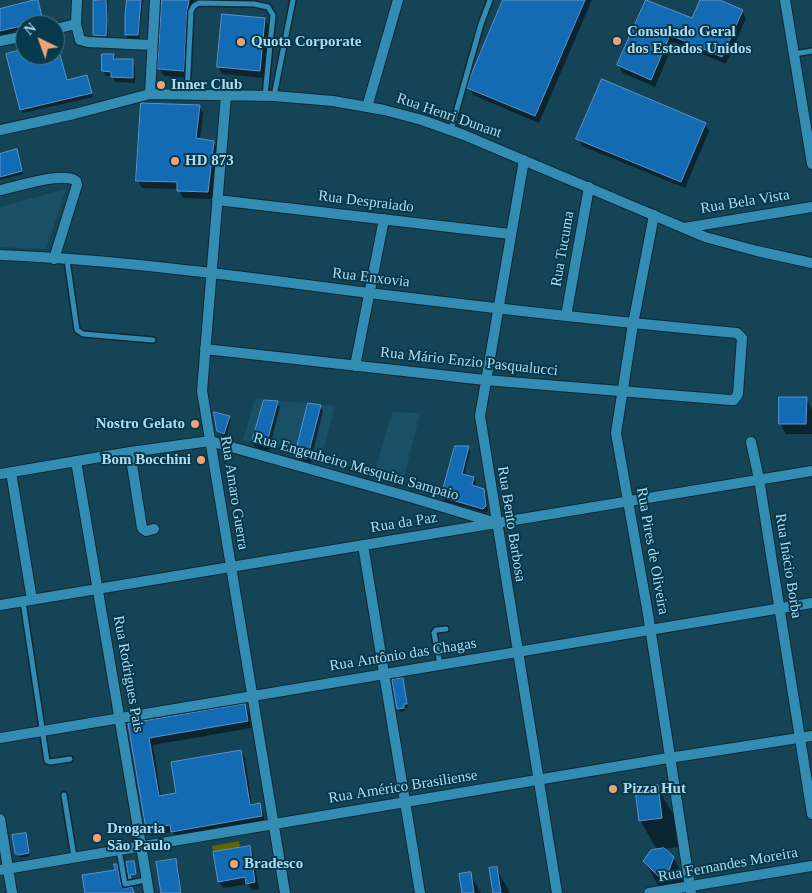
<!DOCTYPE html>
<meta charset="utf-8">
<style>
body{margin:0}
#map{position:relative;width:812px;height:893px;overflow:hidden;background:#154457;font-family:Georgia,serif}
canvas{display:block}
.north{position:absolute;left:15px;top:15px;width:50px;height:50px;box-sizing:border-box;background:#06394c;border:1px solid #4b798d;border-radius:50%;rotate:318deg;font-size:14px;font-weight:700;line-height:20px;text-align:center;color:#b2daee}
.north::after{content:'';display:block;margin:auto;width:18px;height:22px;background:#f0a378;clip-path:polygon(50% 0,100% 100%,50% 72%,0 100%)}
</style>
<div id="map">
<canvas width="812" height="893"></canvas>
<div class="north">N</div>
</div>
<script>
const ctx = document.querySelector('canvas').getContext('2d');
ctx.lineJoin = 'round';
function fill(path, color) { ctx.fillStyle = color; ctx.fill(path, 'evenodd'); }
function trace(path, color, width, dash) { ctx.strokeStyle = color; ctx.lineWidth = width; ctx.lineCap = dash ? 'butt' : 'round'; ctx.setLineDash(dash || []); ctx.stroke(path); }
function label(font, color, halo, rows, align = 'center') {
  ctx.font = font + ' Georgia,serif'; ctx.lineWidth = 4; ctx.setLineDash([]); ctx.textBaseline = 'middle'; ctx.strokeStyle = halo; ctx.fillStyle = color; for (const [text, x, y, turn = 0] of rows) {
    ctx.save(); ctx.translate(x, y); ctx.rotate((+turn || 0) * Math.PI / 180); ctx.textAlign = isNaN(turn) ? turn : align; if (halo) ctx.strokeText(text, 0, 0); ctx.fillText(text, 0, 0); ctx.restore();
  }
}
fill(new Path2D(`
 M66,189l-20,60 -46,-2v-40z
 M255,399l9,1 -12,42 -9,-2z
 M278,401l30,2 -13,52 -29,-9z
 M321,405l14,1 -15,56 -13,-3z
 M392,412l28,1 -18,73 -29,-8z`), '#1a5066');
fill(new Path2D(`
 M239,841l1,6 -27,5 -1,-6z`), '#626206');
fill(new Path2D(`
 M93,0h15v40l-12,-1 -2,-4z
 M128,0h15l-4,38h-11l-2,-3z
 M163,0h31l-7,78 -23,-2 -5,-7z
 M505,0h87l-53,123 -66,-28 -4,-7z
 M701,0h15l26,11 4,7 -20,46 -52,-22 -19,45 -32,-14 -5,-8 74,-45z
 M39,4l5,20 -19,1v4l-25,6v-26z
 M265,19l4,8 -5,51 -42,-4 -4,-8z
 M55,43l3,3 9,35 19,-5 7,21 -70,16 -2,-4 4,-58v4h30z
 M113,55l3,5 16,1 3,5v17l-20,-1 -3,-6h-6l-3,-5z
 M199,106l4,7 -3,27 13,2 5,7 -6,50 -29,-1 -4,-9 -37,-1 -4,-7z
 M705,124l4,7 -24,57 -103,-42 -4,-7z
 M16,151l7,23 -23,6v-25z
 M806,399l6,10v25h-26l-6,-11z
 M277,402l3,5 -11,44 -13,-3 -3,-6z
 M320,406l3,5 -13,53 -11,-4 -3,-5z
 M229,417l2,3 -5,17 -6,-3 -2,-4z
 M468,447l2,5 -6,24 10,2 2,4 -1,5 9,3 2,4 2,17 -2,2 -41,-12 -3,-4z
 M402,679l6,28 -4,1 1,3 -5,1 -2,-3z
 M245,706l4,7 2,15 -98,17 8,52 16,-3 64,-43 4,7 7,48 7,-1 4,7 2,11 -88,15 -4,-6 -22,4 -4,-7 -17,-104z
 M657,787l17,29 4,31 -15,2 10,8 17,30 -3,6h-24l-19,-32 13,-11 -17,-30z
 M25,834l5,22 -9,2 -5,-5z
 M249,847l4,8 6,34 -7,1 -4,-6 -25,4 -4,-7 -4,-28zM251,874v3l-31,5v-2z
 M175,861l3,4 3,24 2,4h-20z
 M116,865l6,23h10l2,5h-48l30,-22z
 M496,868l13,23v2h-15z
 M470,874l11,19h-18z`), '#0007');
const building = new Path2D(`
 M34,0h4l5,21 -43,10v-22z
 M106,0l1,20 -1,16 -13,-1v-34z
 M127,0h14l-3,35h-13v-20z
 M162,0h27l-2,11 -3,60 -26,-2z
 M503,0h82l-50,116 -68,-28 4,-13z
 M646,0l46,18 8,-18h20l23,10 -21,47 -52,-22 -19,45 -34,-15z
 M222,14l43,4 -5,53 -43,-4z
 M25,49v6h35l7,25 20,-5 5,18 -72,17 -14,-56z
 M102,54h12l-1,5h20v19l-22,-1v-5l-9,-1z
 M602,79l104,44 -25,59 -105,-43z
 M141,103l59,2 -4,33 18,3 -6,51 -31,-1v-9l-41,-1z
 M17,149l5,22 -22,6v-23z
 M779,397h28l-1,27h-27z
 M264,400l14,1 -12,45 -14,-4z
 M308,403l13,2 -14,54 -12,-4z
 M214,412l16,4 -6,18 -7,-3z
 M455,446h14l-7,28 12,3 -2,8 12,4 2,17 -3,3 -42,-12z
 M403,678l4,26h-3v4l-7,1 -5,-29z
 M245,704l3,17 -99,17 10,58 17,-3 -5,-31 70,-12 9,55 10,-2 2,13 -91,16 -1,-7 -24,4 -18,-105z
 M658,785l4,33 -23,3 -4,-32z
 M26,833l3,20 -10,2 -4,-2 -3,-18z
 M250,846l5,36 -9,2 -1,-7 -27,5 -5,-30z
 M664,848l10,9 -7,18 -9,1 -15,-15 8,-11z
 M176,859l5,34h-20l-5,-31z
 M134,861l2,13 -6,1 1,3 -2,1 -3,-17z
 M114,864h3l4,22 4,2 7,-1 2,6h-49l-3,-18 33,-5z
 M497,867l4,26h-8l-4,-25z
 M471,872l3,21h-12l-3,-19z`);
fill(building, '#136cb3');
trace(building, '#5c92c9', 1);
const service = new Path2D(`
 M794,54l18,-3
 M187,94l4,-83 3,-5 5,-3 55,1 14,3 5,8 -8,81
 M274,96l19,-96
 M451,130l30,-106 9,-24
 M67,260l10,70 6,4 70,6
 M23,602l24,159 3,1 20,-3
 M440,664l-6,-31 2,-3 10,-1
 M64,795l10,62
 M119,850l6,34 21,-4`);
const minor = new Path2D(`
 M77,0l-1,24 4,16 8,2 64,3
 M785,0l27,164
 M55,29l21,-5
 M0,41l25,-5
 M150,94l5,-94
 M226,95l-24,296 83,502
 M367,107l31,-107
 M0,130l74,-16 76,-20 124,2 59,5 51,9 38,10 42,15 241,102 52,14 55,12
 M524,160l-44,256 77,477
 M0,190c17,-3 62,-19 76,-9l1,4 -23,74
 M217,200l293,34
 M654,215l-21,109 -17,109 32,181 43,279
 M684,228l128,-21
 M0,255c124,5 246,22 369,38 122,15 245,29 368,40l5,5 -4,56 -4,6h-4l-245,-20 -280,-31
 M566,316l23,-129
 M355,366l29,-147
 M751,442l8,37 53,335
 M130,452l12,76 4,3 8,-2
 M76,461l73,432
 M11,472l21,128
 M0,474l130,-22 80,-11 200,56 83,25
 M363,545l57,348
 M0,605l812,-134
 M0,738l812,-135
 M0,819l12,74
 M0,870l662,-111 150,-23
 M649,893l163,-27`);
trace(service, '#0d2935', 8);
trace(minor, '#0d2935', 12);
trace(service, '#338db2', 5);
trace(minor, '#338db2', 10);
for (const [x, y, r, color] of [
 [617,41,5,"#f0a378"],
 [241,42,5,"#f0a378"],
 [161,85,5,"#f0a378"],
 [175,161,5,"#f0a378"],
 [195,424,5,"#f0a378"],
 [201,460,5,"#f0a378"],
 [613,789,5,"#f0a378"],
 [97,838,5,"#f0a378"],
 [234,864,5,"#f0a378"]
]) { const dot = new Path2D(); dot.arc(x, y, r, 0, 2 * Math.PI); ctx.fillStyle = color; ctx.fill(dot); trace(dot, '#06394c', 2); }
label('bold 15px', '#b2daee', '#06394c', [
 ["Consulado Geral",627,32],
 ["dos Estados Unidos",627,49],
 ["Quota Corporate",251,42],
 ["Inner Club",171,85],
 ["HD 873",185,161],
 ["Nostro Gelato",185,424,"right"],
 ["Bom Bocchini",191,460,"right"],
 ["Pizza Hut",623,789],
 ["Drogaria",107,829],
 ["São Paulo",107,846],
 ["Bradesco",244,864]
], 'left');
label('15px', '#b2daee', '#06394c', [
 ["Rua Henri Dunant",449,116,19],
 ["Rua Despraiado",366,202,7],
 ["Rua Bela Vista",745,202,-9],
 ["Rua Tucuma",563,249,-80],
 ["Rua Enxovia",371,278,7],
 ["Rua Mário Enzio Pasqualucci",469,362,6],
 ["Rua Engenheiro Mesquita Sampaio",356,467,16],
 ["Rua Amaro Guerra",234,493,81],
 ["Rua da Paz",404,523,-9],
 ["Rua Bento Barbosa",511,524,81],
 ["Rua Pires de Oliveira",652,551,80],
 ["Rua Inácio Borba",788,566,81],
 ["Rua Antônio das Chagas",403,655,-9],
 ["Rua Rodrigues Pais",128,674,80],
 ["Rua Américo Brasiliense",403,787,-9],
 ["Rua Fernandes Moreira",728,865,-10]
]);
</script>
